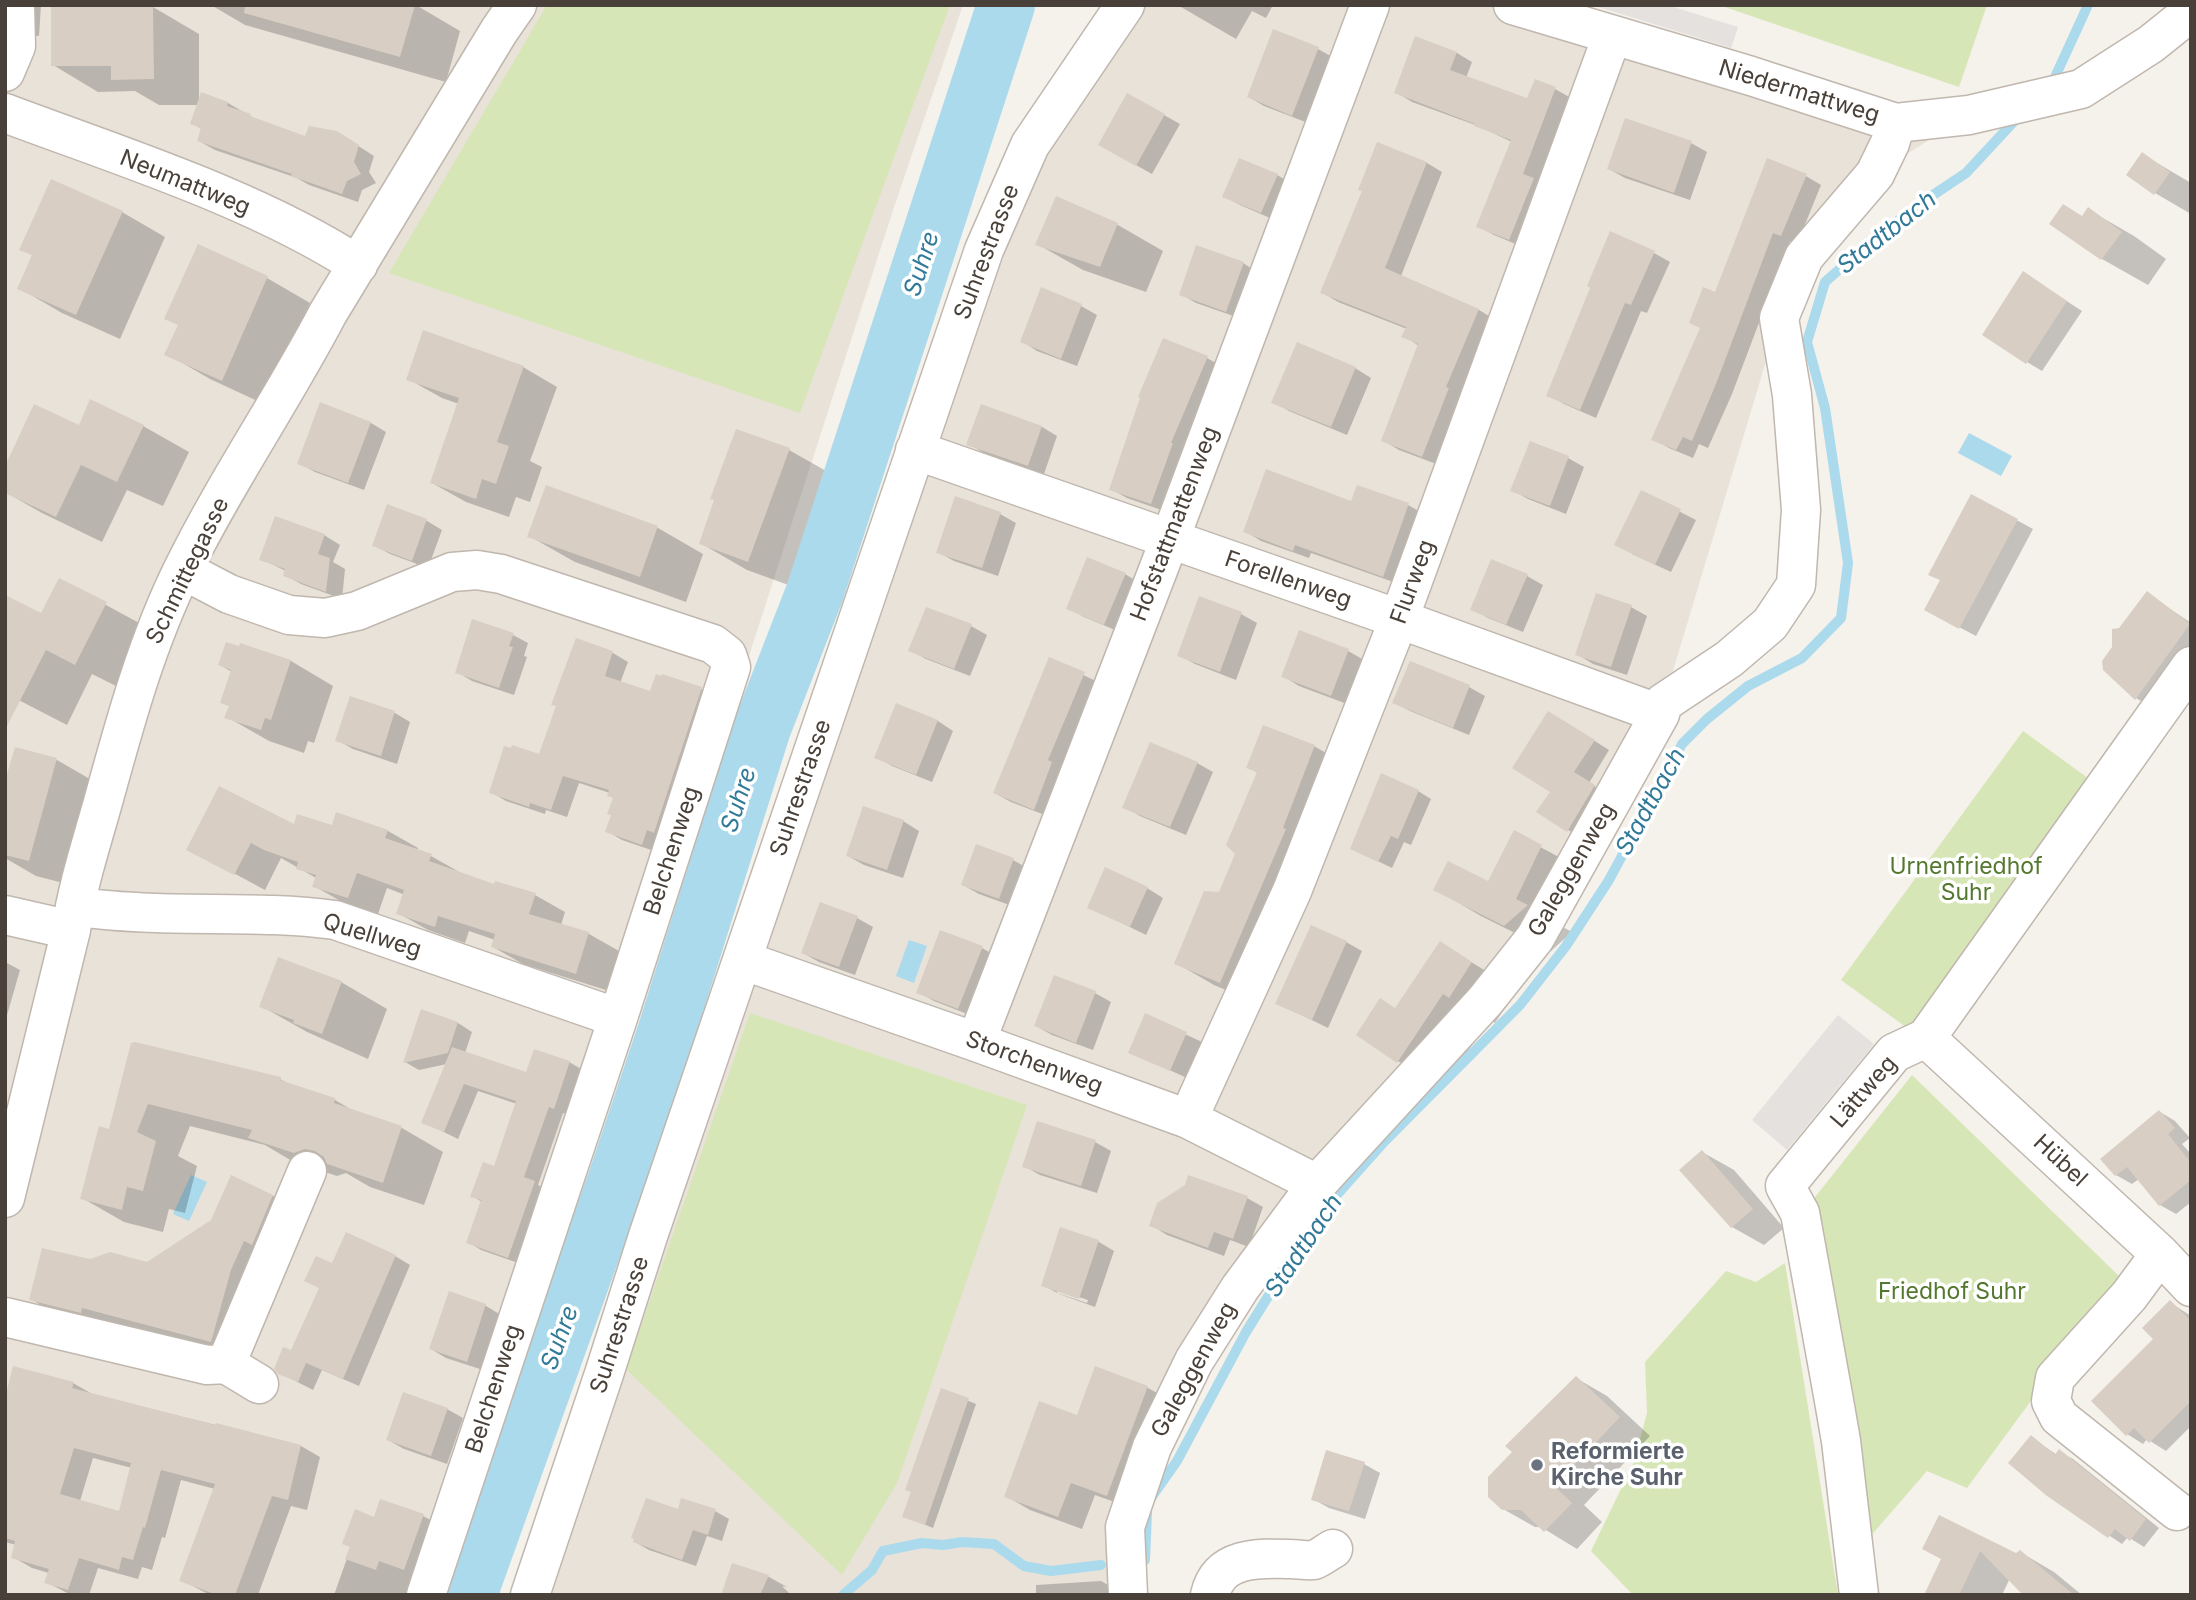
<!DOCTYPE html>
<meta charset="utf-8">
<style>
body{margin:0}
#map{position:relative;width:2196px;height:1600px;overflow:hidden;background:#f5f1eb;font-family:Inter,sans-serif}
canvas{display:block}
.frame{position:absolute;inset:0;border:7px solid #494139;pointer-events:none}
</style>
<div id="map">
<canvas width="2196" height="1600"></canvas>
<div class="frame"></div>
</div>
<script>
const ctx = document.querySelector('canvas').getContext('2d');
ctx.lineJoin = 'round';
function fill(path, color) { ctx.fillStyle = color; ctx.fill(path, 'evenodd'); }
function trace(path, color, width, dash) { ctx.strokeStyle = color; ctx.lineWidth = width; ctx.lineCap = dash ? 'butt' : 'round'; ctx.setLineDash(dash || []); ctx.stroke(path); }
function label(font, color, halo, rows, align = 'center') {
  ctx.font = font + ' Inter,sans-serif'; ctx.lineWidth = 7; ctx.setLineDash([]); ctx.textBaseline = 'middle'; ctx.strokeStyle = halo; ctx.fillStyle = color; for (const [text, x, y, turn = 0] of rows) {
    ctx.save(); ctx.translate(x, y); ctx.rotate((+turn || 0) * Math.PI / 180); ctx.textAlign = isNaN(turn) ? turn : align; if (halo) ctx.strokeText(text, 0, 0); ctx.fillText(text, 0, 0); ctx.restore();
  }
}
fill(new Path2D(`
 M5,5h958l-69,202 -264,817 -193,571h-432z
 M1125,5h388l314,94 142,16 -94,59 -96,144 -119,396 -125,224 -218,246 -165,263 -24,148h-598l500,-1450z`), '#e8e2d9');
fill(new Path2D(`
 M547,5h403l-150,408 -411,-140z
 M1719,5h268l-28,82z
 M2023,731l69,50 -182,249 -69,-50z
 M750,1013l277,92 -130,378 -55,92 -216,-206z
 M1912,1075l209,203 -154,210 -40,-17 -59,68 -60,-333z
 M1785,1263l53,332h-205l-42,-44 43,-89 13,-49 -2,-51 81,-91 30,11z`), '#d7e6b6');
fill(new Path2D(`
 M1592,5h75l71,22 -7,21z
 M1838,1015l36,29 -87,106 -35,-30z`), '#e4e1df');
fill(new Path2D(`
 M1969,433l43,23 -11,20 -43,-23z
 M909,940l18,6 -13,37 -18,-7z
 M191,1175l16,7 -18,39 -16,-7z`), '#abdaed');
fill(new Path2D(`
 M5,5h36l-2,31 -34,-1z
 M211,5h205l44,26 -14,51 -201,-57z
 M1182,5h91l-7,13 -14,-7 -16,28 -55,-32z
 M153,7l46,27v67l29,2 31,18 47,17h40l28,18 -5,16 7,11 -14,7 -4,12 -49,-17 -12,-7 -82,-28 -16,-9 4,-11 -11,-7 7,-18h-40l-24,-14 -37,1 -45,-27z
 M1417,38l40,15 15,9 -6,16 62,23 27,-12 16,9 -46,150 -31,-13 -16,-9 34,-84 -34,-16 -66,-24 -16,-10z
 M1318,49l16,9 -26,65 -44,-17 -15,-9z
 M1128,95l52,29 -28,50 -52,-29z
 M1691,143l16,9 -17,48 -65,-22 -16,-9z
 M1378,144l49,19 15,9 -41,104 78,34 15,9 -55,146 -40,-15 -16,-10 36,-94 -15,-10 3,-7 -69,-27 -15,-9 40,-102z
 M2142,154l49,29v31l-36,-21z
 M1277,175l16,9 -16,37 -37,-16 -16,-9z
 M1806,176l15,9 -24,59 -7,-3 -58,153 -24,54 -9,-4 -6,14 -24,-10 -15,-9 62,-145z
 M1057,199l61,26 45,26 -17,41 -63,-22 -46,-26z
 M2089,210l45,26 32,23 -18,26 -46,-26 -50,-36 31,-6z
 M122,212l43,25 -45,102 -58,-26 -43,-25z
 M1654,253l16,9 -23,51 -6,-2 -45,107 -32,-14 -16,-9z
 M1243,263l16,10 -17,46 -46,-16 -15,-9z
 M267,278l43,25 -44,102 -56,-26 -43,-25z
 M2039,283l43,28 -40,60 -15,-9z
 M1042,289l39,17 16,9 -20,51 -40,-15 -15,-10z
 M1207,358l16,9 -56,145 -40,-14 -16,-9z
 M523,367l34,20 -27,74 12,6 -12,35 -14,-5 -7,20 -43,-15 -34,-19 27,-79 -17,-6 -34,-19z
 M1355,368l16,10 -24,57 -58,-24 -15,-9z
 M321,405l50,18 15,9 -22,58 -49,-18 -16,-9z
 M982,406l60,21 15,9 -13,38 -60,-21 -15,-9z
 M143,426l46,26 -26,54 -36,-16 -25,52 -60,-29 -37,-21 74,-64z
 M789,450l46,26 -41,111 -47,-17 -45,-26z
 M1568,458l16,9 -18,47 -38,-15 -16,-9z
 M547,488l111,40 45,26 -17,48 -111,-40 -46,-26z
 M1641,492l55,28 -25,52 -39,-18z
 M1972,496l61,33 -57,107 -34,-18z
 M1352,503l56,2 16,9 -25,70 -88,-31 -2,5 -48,-17 -16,-10z
 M388,507l39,14 15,9 -14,38 -38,-14 -16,-9z
 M1000,514l16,9 -18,53 -44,-15 -16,-9z
 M324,535l16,10 -7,17 12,7 -3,30 -41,-15 -16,-9 1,-4 -25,-12z
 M1125,574l15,9 -20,49 -36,-15 -15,-9z
 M1527,576l16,9 -20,47 -35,-14 -16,-9z
 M60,580l92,50 -30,59 -30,-15 -25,51 -62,-32z
 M2148,594l43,29v30l-40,54 -15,-9 -22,-50 6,-18z
 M1200,599l41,15 16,9 -21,57 -41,-16 -16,-9z
 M1631,607l16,9 -20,59 -34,-11 -16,-10z
 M971,626l16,9 -17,41 -44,-17 -16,-9z
 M513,635l15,8 -4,13 3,1 -13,38 -42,-14 -15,-9z
 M577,640l36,13 15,9 -8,21 32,10 49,-4 15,9 -59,154 -35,-12 -15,-9 6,-16 1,-17 -4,-5 -31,-10 -12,34 -21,-7 -1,4 -39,-13 -15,-9 49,-36 17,-50z
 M1348,651l16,9 -17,44 -48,-18 -16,-10z
 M1050,659l50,24 -50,134 -39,-15 -16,-9z
 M291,661l42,25 -19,57 -6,-2 -4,12 -35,-12 -42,-24 3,-10 2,-35 -12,-7z
 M1411,663l58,24 16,9 -16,39 -59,-24 -16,-9z
 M351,699l44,14 15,9 -13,42 -44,-15 -16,-9z
 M897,705l41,16 15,10 -21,51 -40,-16 -15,-9z
 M1565,722l44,28 -20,33 21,13 -27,43 -15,-9 -16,-39z
 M1314,746l38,22 -93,236 -45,-19 -38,-22 44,-69 17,-41 21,-80 -10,-6z
 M57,760l45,26 -27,100 -39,-10 -31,-18v-71z
 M1197,763l16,9 -27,63 -46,-19 -15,-9z
 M1418,791l13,8 -20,46 -7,-3 -12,26 -27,-13z
 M337,814l51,17 30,17 -1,3 14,5 30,17 34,13 40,9 30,17 -4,13 28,9 30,17 -13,39 -83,-26 -30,-17 2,-7 -26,-9 -4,12 -37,-13 -30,-17 7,-18 -18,-7 -9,26 -34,-11 -30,-17 2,-8 -35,-20 -16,32 -76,-41 106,-22h38z
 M903,821l16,10 -16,47 -39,-13 -16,-9z
 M1514,833l73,39 -26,54 11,6 -21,19 -70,-35 -46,-27 54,-6z
 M1013,860l16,9 -14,38 -36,-13 -16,-9z
 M1147,888l16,10 -17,37 -57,-28z
 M857,918l16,9 -18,48 -36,-13 -16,-9z
 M1346,942l16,9 -34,77 -51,-25z
 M1440,943l77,47 -22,33 -6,-4 -45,69 -46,-27 -40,-27 38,-24z
 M982,948l16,9 -23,60 -41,-16 -16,-9z
 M5,962l15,8 -15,52z
 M1055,977l40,16 16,9 -18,48 -41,-15 -16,-9z
 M341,982l46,27 -19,50 -61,-27 -46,-26z
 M422,1011l36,12 14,9 -7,21 62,22 42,-13 14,8 -15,45 -5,-2 -25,72 10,5 -27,74 -40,-14 -13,-8 14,-40 -10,-6 23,-27 22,-65 -39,-13 -20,48 -35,-17 24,-58 -28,6 -14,-8z
 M1146,1016l56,26 -15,36 -57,-26z
 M280,1079l11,6 44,15 22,13 45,15 41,24 -19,53 -54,-18 -24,-14 -9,3 -45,-15 -27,-16 -75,-19 -12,30 19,10 -12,47 -16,-4 -6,23 -39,-10 -42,-24 29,-67 10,-40z
 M2160,1112l15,9 15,17 -8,6 9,10v48l-15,12 -16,-9 -21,-26 -7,5 -16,-9z
 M1095,1142l16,9 -14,42 -57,-18 -16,-9z
 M1702,1152l32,18 50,58 -20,17 -32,-18z
 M232,1178l41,18 25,15 -61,144 -129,-34 -1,5 -51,-12 -25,-15 59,-38 57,3 66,-43z
 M1247,1198l16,9 -14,40 -19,-7 -6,16 -57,-21 -16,-10z
 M1061,1229l38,13 15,9 -19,56 -36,-13 -16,-9zM1057,1290l31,10 -1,3 -30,-10z
 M395,1256l15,9 -51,121 -37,-16 -9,20 -33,-17 12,-20 40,-88z
 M450,1293l36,13 15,9 -18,55 -37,-12 -15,-9z
 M2171,1303l20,13v103l-2,2 2,5 -25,25 -19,-12 -4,5 -16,-10 29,-95z
 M1096,1368l52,20 24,13 -41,107 -36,-13 -13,34 -52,-19 -24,-14 72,-79z
 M1576,1378l31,18 43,40 -66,69 18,17 -25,27 -36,-22h-6l-32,-18z
 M73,1383l21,12 207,51 19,11 -13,53 -16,-4 -33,89h-48l-29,-15 34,-91 -34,-9 -16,58 -3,-1 -10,33 -10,-3 -4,12 -40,-11 -9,27h-18l-25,-13 3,-9 -17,-5 -19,-11 3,-12 -11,-3v-102zM93,1458l39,10 -12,45 -40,-12z
 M942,1390l34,14 -43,124 -29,-12z
 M447,1409l16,9 -16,46 -43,-15 -16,-9z
 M2031,1437l26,18 3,-3 13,7 86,69 -15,19 -16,-10 -6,7 -74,-49z
 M1364,1464l16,9 -15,46 -36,-11 -16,-9z
 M682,1500l33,11 14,8 -7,22 -15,-5 -11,30 -47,-16 -14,-8 44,-31z
 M423,1516l15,8 -24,51 -7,20h-73l17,-48 24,-28z
 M1939,1517l78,38 3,-3 34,20 28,23h-56l-16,-17 -8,17h-77l18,-36z
 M733,1565l36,12 18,10 -5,-1 9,9h-68z
 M1101,1581l16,9v5h-81v-10z`), '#0003');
trace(new Path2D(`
 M2050,83l5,-6 33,-72
 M1151,1498l26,-37 69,-129 72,-116 66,-74 136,-137 46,-59 43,-66 73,-136 25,-25 41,-33 54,-28 39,-40 7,-55 -23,-155 -18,-66 18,-60 42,-37 51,-40 48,-32 52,-56
 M1145,1560l2,-48
 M843,1595l29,-25 11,-19 39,-8 21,2 19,-3 32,2 30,22 27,5 50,-6`), '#abdaed', 10);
trace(new Path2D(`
 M468,1595l148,-413 51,-152 95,-302 53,-136 191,-587`), '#abdaed', 58);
fill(new Path2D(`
 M153,5l1,74 -43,1v-14h-60v-60z
 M245,5h170l-15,52 -156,-44z
 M1273,29l46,18 -27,69 -45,-19z
 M1415,36l42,16 -7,18 77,28 8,-19 21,8 -33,87 11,4 -25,62 -33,-13 35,-87 -37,-14 1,-2 -81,-31z
 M201,92l27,10 -1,4 24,8 -1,2 55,20 4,-10 28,5 22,14 -5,17 7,12 -14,7 -5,13 -51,-18 1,-2 -95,-33 4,-13 -11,-4z
 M1127,93l38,21 -29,52 -38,-21z
 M1625,118l67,23 -18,52 -67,-24z
 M1377,142l50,20 -42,106 94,41 -33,78 3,1 -27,69 -41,-16 37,-97 -17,-7 5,-10 -86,-34 42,-102 -4,-1z
 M2142,152l28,20 -16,23 -28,-20z
 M1239,158l39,16 -17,39 -39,-16z
 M1767,158l40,16 -26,62 -8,-3 -57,151 -24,57 -9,-4 -7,13 -25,-10 49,-112 -11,-5 14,-36 12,5z
 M51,179l72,32 -47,104 -59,-26 15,-34 -13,-5z
 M1056,196l62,27 -18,44 -65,-22z
 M2063,204l19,12 6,-9 34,25 -21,28 -52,-36z
 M1610,231l45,20 -24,54 -6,-2 -45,107 -34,-14 44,-108 -3,-2z
 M198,244l70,32 -46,105 -58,-26 14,-30 -14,-6z
 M1196,245l48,17 -18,50 -47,-17z
 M2023,271l44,30 -41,63 -44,-29z
 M1041,287l41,17 -21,55 -41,-17z
 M423,330l101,36 -27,76 12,4 -13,38 -14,-5 -6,20 -46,-16 29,-85 -53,-18z
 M1163,338l45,18 -37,87h2l-22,61 -42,-14 31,-92 -2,-1z
 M1297,342l59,25 -25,60 -60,-24z
 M90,399l54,26 -27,57 -36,-17 -25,52 -51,-24v-27l29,-62 45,21z
 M320,402l51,20 -23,61 -51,-19z
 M981,404l61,22 -14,40 -62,-21z
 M736,429l54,19 -42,114 -49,-18 15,-44 -4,-1z
 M1530,441l39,15 -19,50 -40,-15z
 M1266,469l85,32 6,-16 52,18 -26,74 -88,-32 -2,6 -50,-19z
 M546,485l112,41 -18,51 -113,-40z
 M1641,490l40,19 -26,56 -41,-20z
 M1971,494l47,25 -59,110 -35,-19 16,-30 -12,-5z
 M955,496l46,16 -19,56 -46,-15z
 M387,504l40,15 -15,42 -40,-15z
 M275,516l50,18 -7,20 12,4 -4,34 -43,-16 2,-7 -26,-9z
 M1087,557l39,16 -22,52 -38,-16z
 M1491,559l37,15 -22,51 -36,-15z
 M59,578l48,24 -32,63 -29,-15 -41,80v-135l36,18z
 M2147,591l43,33 -55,76 -32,-30 -1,-9 10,-14v-18l7,-1z
 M1596,593l36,12 -21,62 -36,-12z
 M1199,596l43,16 -22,60 -43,-16z
 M926,607l46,17 -18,45 -46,-18z
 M472,619l42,14 -5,13 4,1 -14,41 -44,-15z
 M1299,630l50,19 -18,47 -50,-19z
 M576,638l37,13 -8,25 45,15 6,-17 5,2 1,-2 40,13 -48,146 -7,-3 -5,15 -37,-13 6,-17 -4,-1 6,-16 -6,-2 2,-6 -46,-14 -12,34 -21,-7 -1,4 -40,-14 15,-47 7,2 1,-3 27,9 17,-48 -5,-1z
 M226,642l13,4 1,-3 51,17 -20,60 -6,-2 -4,12 -37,-12 5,-12 -9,-3 11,-33 -13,-5z
 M1049,657l36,15 -37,88 4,2 -18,48 -41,-17z
 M1410,661l60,24 -17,43 -61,-25z
 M350,696l45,15 -14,45 -46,-15z
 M896,703l42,17 -22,55 -42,-17z
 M1548,711l47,29 -21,32 21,13 -28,47 -31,-20 14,-20 -38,-24z
 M1263,725l52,20 -32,83 3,1 -66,154 -46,-19 30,-73 15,1 16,-38 -9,-9 31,-73 -11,-4z
 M1150,742l48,20 -28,65 -48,-19z
 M15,747l42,11 -28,103 -24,-6v-74z
 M1381,773l38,17 -21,49 -7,-3 -13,26 -28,-13z
 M219,786l75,38 3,-10 35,11 4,-13 52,18 -3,8 47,16 -3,7 65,23 1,-3 41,12 -7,21 60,18 -13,42 -85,-27 4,-13 -57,-18 -3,11 -39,-13 8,-24 -47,-17 -9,25 -36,-11 4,-12 -20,-6 2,-7 -34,-12 -13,-7 -17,32 -48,-25z
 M863,806l41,14 -17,50 -41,-14z
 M1514,830l28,15 -26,54 12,6 -24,21 -71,-36 15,-29 40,20z
 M976,844l38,14 -15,41 -38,-14z
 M1105,867l43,20 -18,40 -43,-19z
 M820,902l38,14 -19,51 -38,-14z
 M1311,925l36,16 -35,79 -37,-16z
 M940,930l43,16 -25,63 -42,-16z
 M1440,941l32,21 -23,36 -6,-4 -46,69 -41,-28 24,-37 15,10z
 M278,957l64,24 -20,53 -29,-11 1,-3 -35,-13z
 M1054,975l42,16 -20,52 -42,-17z
 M421,1009l37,13 -10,31 -45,10z
 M1145,1013l42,19 -17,39 -42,-18z
 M135,1042l146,35 -1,3 55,18 -1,5 68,23 -19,57 -56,-19 -3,-7 -9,-6 -10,-2 -11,4 -46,-15 4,-8 -104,-26 -11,28 19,9 -13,50 -16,-4 -5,23 -42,-11 19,-73 10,3 22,-86z
 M452,1047l74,25 8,-23 36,12 -16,48 -5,-2 -25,70 11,4 -27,77 -42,-15 15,-43 -11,-3 13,-35 11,4 22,-65 -52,-17 -20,48 -23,-9z
 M2159,1110l16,18 -7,6 23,29v17l-32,26 -32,-39 -12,9 -15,-17z
 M1037,1121l59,19 -15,46 -59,-19z
 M1702,1150l51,59 -22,19 -52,-58z
 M231,1175l42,20 -21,50 -8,-4 -13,29 -20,72 -129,-34 -1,5 -52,-13 13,-52 48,11 20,-7 37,10 64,-42z
 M1188,1175l60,21 -15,43 -19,-7 -6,16 -59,-22 8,-23 28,-18z
 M1060,1227l39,13 -20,59 -38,-13z
 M346,1232l50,23 -53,124 -37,-16 -8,19 -20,-8 -4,-5 9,-22 8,3 28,-62 -15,-7 12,-25 16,7z
 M449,1291l37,13 -19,58 -38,-13z
 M2170,1300l21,21v80l-42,42 -15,-15 -8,8 -35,-35 62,-62 -11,-11z
 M13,1366l61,16 -2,6 143,37 1,-2 85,22 -13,55 -16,-4 -37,99h-18l-38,-14 36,-97 -54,-14 -16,58 -2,-1 -10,33 -11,-3 -3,13 -40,-12 -11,32 -24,-7 5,-14 -38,-11 4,-17 -10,-3v-140zM74,1448l57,15 -12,48 -59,-17z
 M1095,1366l53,20 -41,110 -36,-13 -13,34 -54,-20 35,-96 38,14z
 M1576,1376l44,41 -66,69 18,17 -28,29 -23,-22h-19l-14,-13v-20l24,-25 -7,-6z
 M941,1388l28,10 -44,127 -23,-8 9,-25 -6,-2z
 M403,1392l45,16 -17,48 -45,-16z
 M2031,1435l24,20 4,-6 87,70 -16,22 -15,-12 -7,9 -61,-42 -39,-33z
 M1326,1450l39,12 -16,49 -38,-11z
 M646,1498l32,11 3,-11 35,11 -8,26 -15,-5 -11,30 -49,-18 1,-3 -3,-1z
 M380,1499l44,15 -20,56 -25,-9 -3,9 -31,-11 5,-12 -8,-3 13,-35 19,8z
 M1939,1515l77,38 4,-3 54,45h-51l-43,-44 -21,44h-35l17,-36 -19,-10z
 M732,1563l37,12 -9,20h-39z`), '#d9cec4');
const minor = new Path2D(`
 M1513,5l238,71 145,47 73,-8 112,-26 70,-45 40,-32
 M5,72l11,-26 -1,-41
 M5,113c117,44 249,85 353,152
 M915,450l484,169 261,95
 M183,570l46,24 60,21 36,3 32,-7 95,-39 25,-2 24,4 212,70 14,11 4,12 -113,351 -192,577
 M75,906c27,5 53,6 81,7 60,2 120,-1 179,7l283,98
 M5,915l66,15
 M742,960l234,82 212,77 129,65
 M1926,1038l234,216 31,33
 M976,1042l194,-503 200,-534
 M1188,1119l104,-228 107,-272 213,-583
 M5,1198l66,-268c6,-43 20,-85 32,-128 22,-80 44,-161 81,-235 43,-87 99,-168 144,-254l171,-282 18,-26
 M2160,1254l-31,42 -74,82 -4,23 8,16 118,94
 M5,1317l202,48 19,-1 33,20
 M226,1364l81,-193
 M530,1595l74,-221 44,-138 336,-986 46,-105 95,-140
 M1128,1595l-3,-68 27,-80 42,-86 46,-73 77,-104 168,-183 50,-63 125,-224 3,-11 66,-44 41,-35 26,-39 5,-75 -9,-115 -13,-77 25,-61 71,-83 15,-31 6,-20
 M1210,1595c9,-39 49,-37 81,-36 7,0 16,2 23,1 6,-2 13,-8 19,-11
 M1859,1595l-18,-154 -8,-46 -33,-182 -15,-27 109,-133 32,-15 265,-372`);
trace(minor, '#c0b7ae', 41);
trace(minor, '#fff', 38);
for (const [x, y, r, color] of [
 [1537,1465,7,"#6b7280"]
]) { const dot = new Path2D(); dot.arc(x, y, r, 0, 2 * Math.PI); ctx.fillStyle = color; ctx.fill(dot); trace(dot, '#fff', 2.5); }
label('23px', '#494139', '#fff', [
 ["Niedermattweg",1799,92,17],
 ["Neumattweg",185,183,22],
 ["Suhrestrasse",987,252,-69],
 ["Hofstattmattenweg",1175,524,-69],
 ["Schmittegasse",188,571,-64],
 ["Forellenweg",1288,580,19],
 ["Flurweg",1413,582,-70],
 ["Suhrestrasse",801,788,-71],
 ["Belchenweg",672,851,-72],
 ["Galeggenweg",1572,870,-60],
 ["Quellweg",372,936,17],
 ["Storchenweg",1034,1063,20],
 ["Lättweg",1864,1092,-49],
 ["Hübel",2060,1161,43],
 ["Suhrestrasse",620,1325,-72],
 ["Galeggenweg",1194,1370,-61],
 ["Belchenweg",494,1389,-72]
]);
label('23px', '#53782e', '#fff', [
 ["Urnenfriedhof",1966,867],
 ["Suhr",1966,893],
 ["Friedhof Suhr",1952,1292]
]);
label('bold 23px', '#5b616d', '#fff', [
 ["Reformierte",1551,1452],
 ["Kirche Suhr",1551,1478]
], 'left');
label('italic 24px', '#317998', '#fff', [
 ["Stadtbach",1887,233,-38],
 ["Suhre",922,264,-72],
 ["Suhre",739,800,-72],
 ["Stadtbach",1651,802,-61],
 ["Stadtbach",1304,1246,-56],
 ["Suhre",560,1338,-70]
]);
</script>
